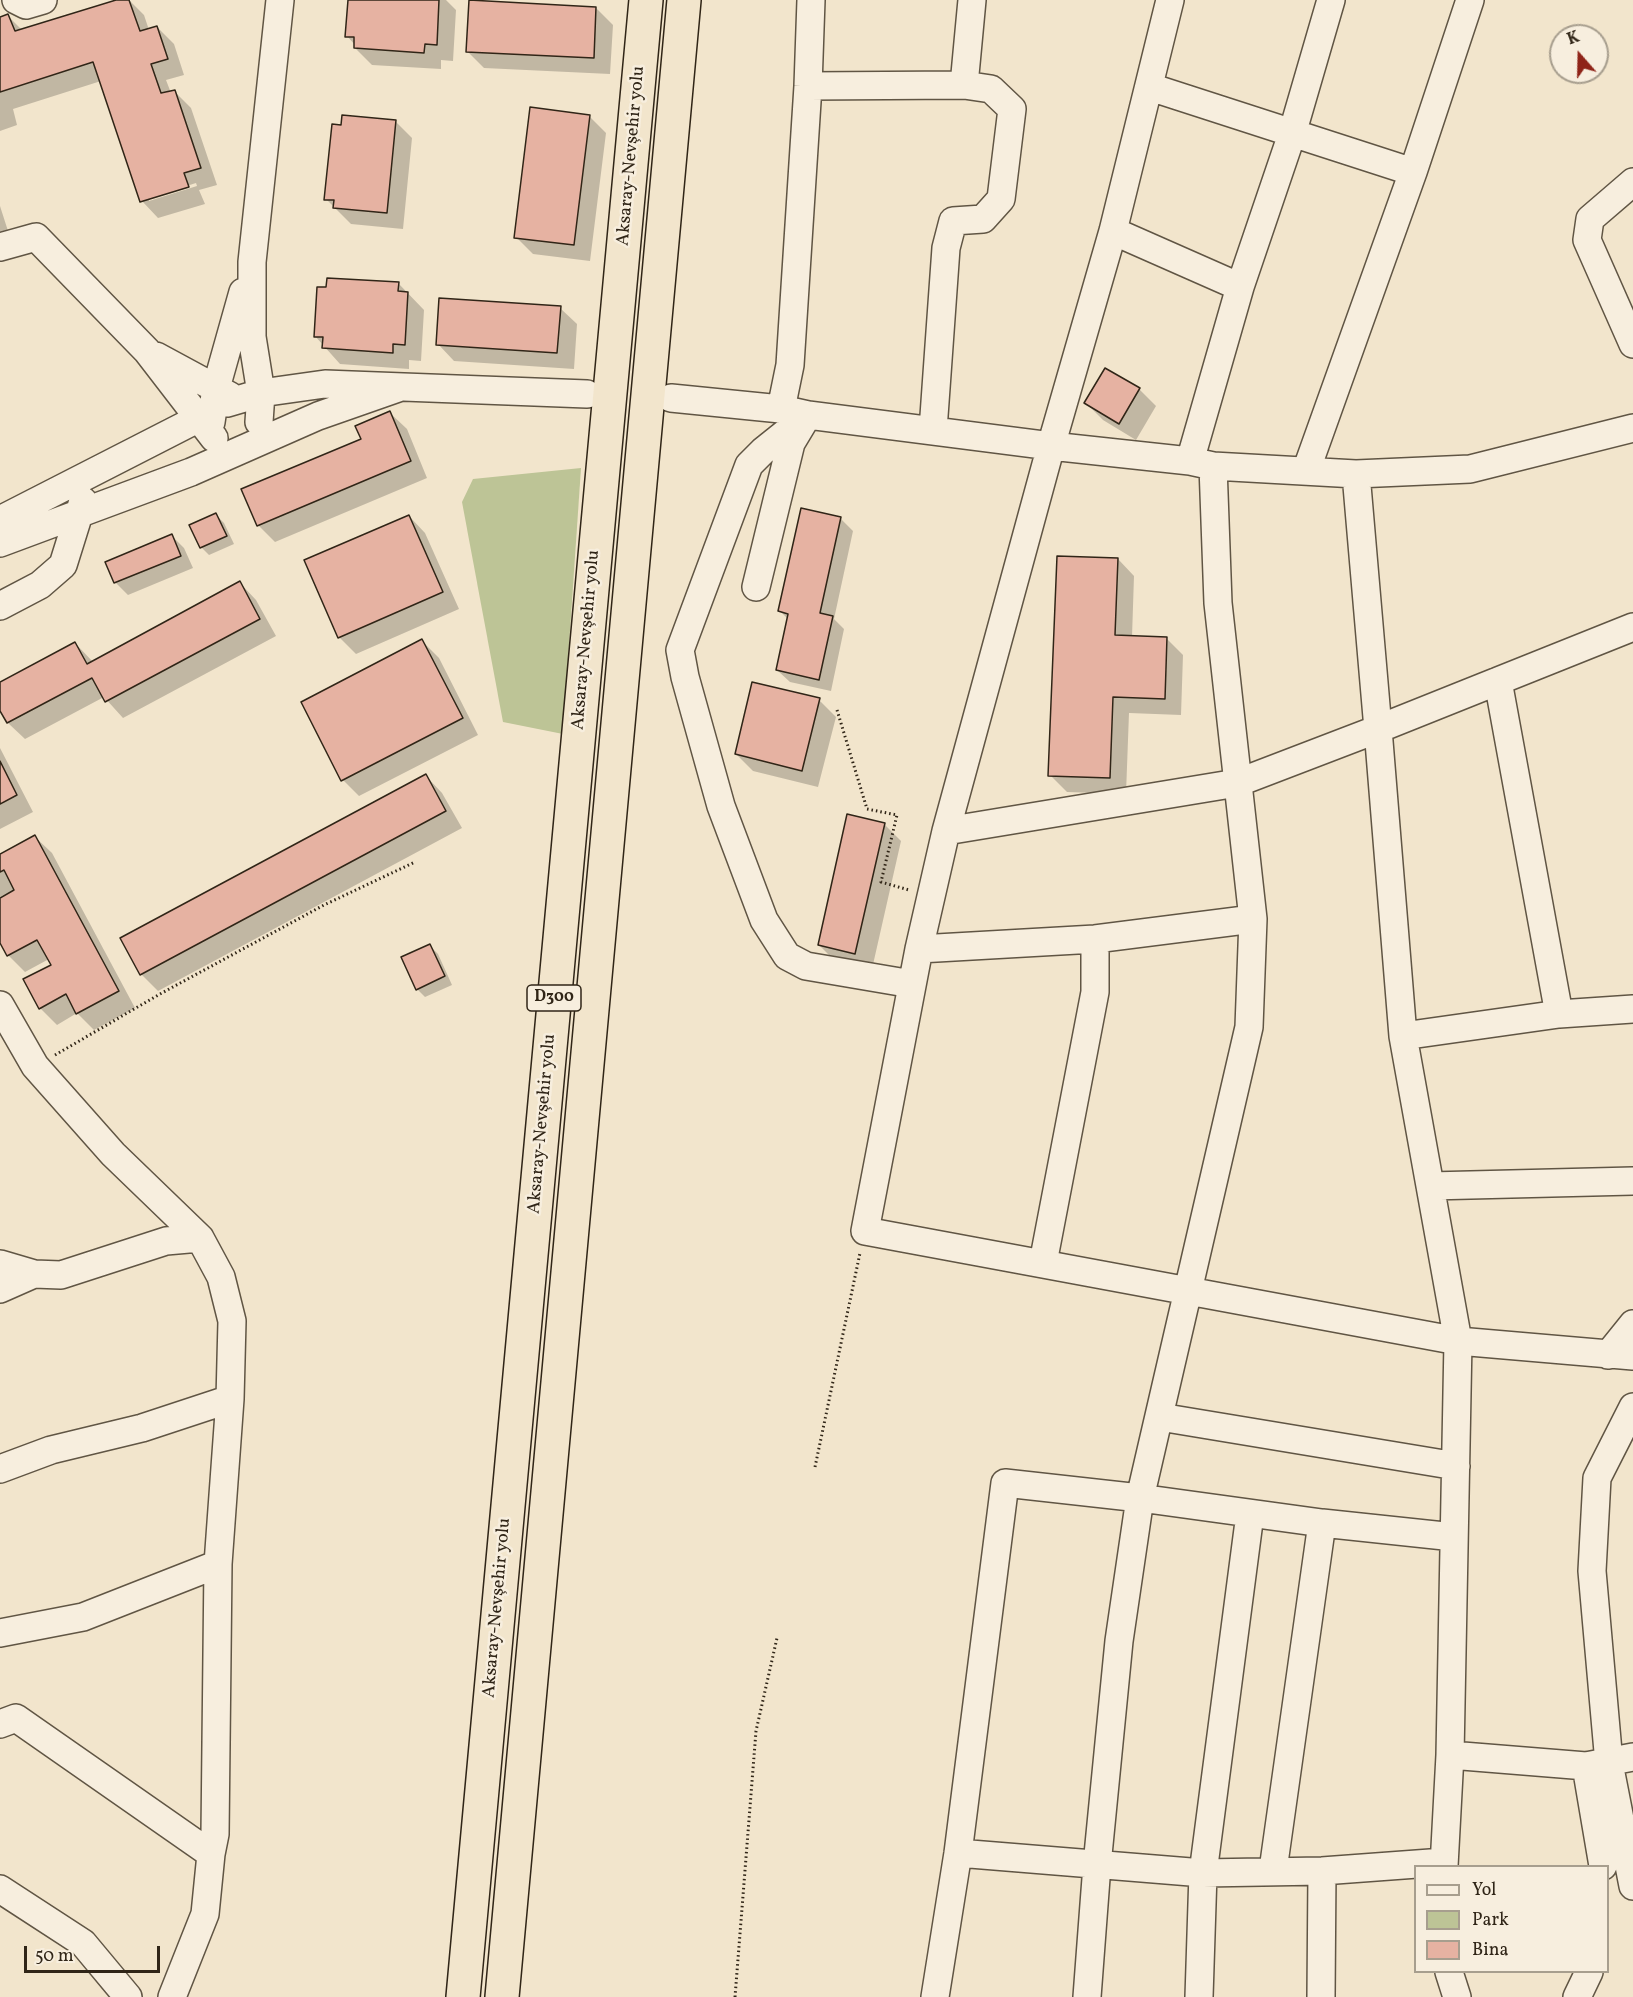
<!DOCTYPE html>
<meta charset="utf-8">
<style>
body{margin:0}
#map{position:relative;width:1633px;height:1997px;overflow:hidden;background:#f2e5cc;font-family:Vollkorn,serif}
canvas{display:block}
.legend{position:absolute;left:1414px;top:1865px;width:195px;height:108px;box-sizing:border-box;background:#f7eede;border:2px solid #a79e8e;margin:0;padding:8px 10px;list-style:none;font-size:18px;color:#302517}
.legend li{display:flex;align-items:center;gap:12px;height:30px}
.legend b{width:30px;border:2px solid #a79e8e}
.north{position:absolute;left:1549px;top:24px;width:60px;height:60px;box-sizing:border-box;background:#f7eede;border:2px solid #a79e8e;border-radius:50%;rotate:340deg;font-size:16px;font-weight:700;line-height:24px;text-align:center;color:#302517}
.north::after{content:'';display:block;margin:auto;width:21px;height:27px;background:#8f2418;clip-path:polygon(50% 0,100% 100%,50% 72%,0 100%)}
.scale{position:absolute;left:24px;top:1946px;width:136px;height:27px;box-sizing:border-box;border:3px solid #302517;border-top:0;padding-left:8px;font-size:18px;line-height:21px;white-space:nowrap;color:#302517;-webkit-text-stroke:4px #f7eede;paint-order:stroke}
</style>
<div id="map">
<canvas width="1633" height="1997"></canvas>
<ul class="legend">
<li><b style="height:8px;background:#f7eede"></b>Yol</li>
<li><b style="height:16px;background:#bdc496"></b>Park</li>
<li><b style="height:16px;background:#e6b2a2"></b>Bina</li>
</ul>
<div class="north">K</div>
<div class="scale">50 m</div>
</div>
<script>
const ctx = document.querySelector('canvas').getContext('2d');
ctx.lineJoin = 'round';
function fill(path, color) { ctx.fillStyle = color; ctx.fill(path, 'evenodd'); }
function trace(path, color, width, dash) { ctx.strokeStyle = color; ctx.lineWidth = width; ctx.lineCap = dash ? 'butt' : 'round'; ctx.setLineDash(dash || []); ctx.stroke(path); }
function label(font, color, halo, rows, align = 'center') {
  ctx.font = font + ' Vollkorn,serif'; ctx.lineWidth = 5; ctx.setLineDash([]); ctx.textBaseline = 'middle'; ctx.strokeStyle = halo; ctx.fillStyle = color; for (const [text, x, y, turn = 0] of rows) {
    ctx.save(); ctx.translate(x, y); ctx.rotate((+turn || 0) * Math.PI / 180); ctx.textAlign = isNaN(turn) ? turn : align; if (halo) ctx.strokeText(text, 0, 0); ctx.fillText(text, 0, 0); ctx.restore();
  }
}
fill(new Path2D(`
 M581,468l-18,266 -60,-12 -41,-220 11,-23z`), '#bdc496');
fill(new Path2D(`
 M121,0h8l15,15 5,15 8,-3 17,17 10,31 -18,5 5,13 4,-1 16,16 26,77 -18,5 6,14 -47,14 -16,-17 -41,-120 -88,28 4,16 -17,6v-112l8,-3 14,14zM196,183l1,3 -48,15v-3z
 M349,0h97l10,10 -3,51 -12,-1v9l-69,-4 -17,-17v-3l-8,-9z
 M596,8l17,17 -3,49 -126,-6 -17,-17z
 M589,116l17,17 -16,128 -57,-7 -17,-17z
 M395,121l17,17 -9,91 -52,-5 -25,-25z
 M0,206l8,25 -8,3z
 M399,284l25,26 -3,51 -12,-1v9l-69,-5 -25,-28z
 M560,308l17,16 -3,45 -120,-8 -16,-17z
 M1106,370l33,19 17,17 -20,34 -33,-20 -17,-17z
 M390,413l17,16 20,49 -152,64 -17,-17 104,-86z
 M802,510l39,9 12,12 -19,88 10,10 -13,62 -41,-9 -13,-12 12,-50 -9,-9z
 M216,515l8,8 10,21 -25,11 -8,-8z
 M409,516l16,17 34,76 -103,45 -17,-17z
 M172,536l12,12 9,20 -65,27 -13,-13 -8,-20z
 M1118,559l16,17 -2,61 34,1 17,17 -2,60 -52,-2 -3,81 -59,-2 -17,-17z
 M240,583l16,17 20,36 -153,82 -19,-21 -79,42 -17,-16 -8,-15v-24l75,-41 18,19z
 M422,641l17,17 39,77 -119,61 -16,-16z
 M819,700l17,17 -18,70 -65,-16 -17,-17z
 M0,748l33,64 -33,17z
 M426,776l16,17 20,35 -304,163 -17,-17z
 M884,824l17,17 -29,128 -36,-7 -17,-17z
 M35,837l17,16 83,155 -41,22 -17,-17 -20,12 -17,-17 13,-43 -4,-6 -24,13 -17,-17 -8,-16v-84z
 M430,946l8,8 14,31 -27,12 -8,-8z`), '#0003');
const building = new Path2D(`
 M116,0h13l11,31 17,-5 11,33 -17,5 10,29 14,-3 26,78 -17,5 5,14 -49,15 -47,-140 -93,30v-75l8,-3 7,17z
 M348,0h91l-2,45 -12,-1 -1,9 -70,-5v-11h-9z
 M469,0l127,7 -2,51 -128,-6z
 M530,107l60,8 -16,130 -60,-7z
 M342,115l54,5 -9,93 -54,-5 1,-8h-10l8,-76 9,1z
 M327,278l72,4 -1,9 10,1 -3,53 -12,-1v9l-71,-5 1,-11h-9l3,-50h9z
 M439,298l122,8 -4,47 -121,-8z
 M1105,368l35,20 -21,36 -35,-21z
 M390,411l21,50 -154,65 -16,-37 120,-50 -6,-13z
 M801,508l40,9 -21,96 13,3 -14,64 -43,-10 12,-56 -10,-3z
 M216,513l11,23 -27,12 -11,-23z
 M409,515l34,77 -105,46 -34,-78z
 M172,534l9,22 -67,27 -9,-21z
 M1057,556l61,2 -3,77 52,2 -2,62 -52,-2 -3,81 -62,-2z
 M240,581l20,38 -155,83 -13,-24 -85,45 -7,-12v-29l75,-40 12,22z
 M422,639l41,79 -122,63 -40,-79z
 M752,682l68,16 -18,73 -67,-17z
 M0,761l17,34 -17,9z
 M426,774l20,37 -306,164 -20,-37z
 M847,814l38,9 -30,131 -37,-9z
 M35,835l84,156 -43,23 -10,-20 -27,15 -16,-30 28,-14 -14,-25 -30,16 -7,-13v-45l14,-8 -10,-20 -4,2v-18z
 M430,944l15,32 -29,14 -15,-33z`);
fill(building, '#e6b2a2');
trace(building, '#302517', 1.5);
const minor = new Path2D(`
 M16,0l10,5 17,-5
 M1170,0l-57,231 -62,215 -105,385 -27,118 -54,282 593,110 175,15
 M964,85l8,-85
 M808,86l156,-1 27,4 21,20 -11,90 -18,20 -30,2 -7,27 -13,182
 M1150,87l263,85
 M1633,182l-43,37 -3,21 46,104
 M1113,231l127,56
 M0,247l36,-10 111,114 67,87
 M156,356l74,40
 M671,398l110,11 27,6 243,31 139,15 23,5 143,8 114,-5 163,-41
 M227,403l34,-10 64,-9 262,10
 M781,409l9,-44 18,-279 3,-86
 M808,415l-45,36 -14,14 -69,185 5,27 36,129 43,114 23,36 19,10 106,18
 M211,422l5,-34 27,-96
 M259,422l2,-29 -9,-56v-75l28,-262
 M1190,461l50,-174 52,-153 39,-134
 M1306,471l107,-299 57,-172
 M0,520l213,-109
 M0,543l191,-71 127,-56 80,-28
 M756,587l35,-144 12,-20
 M0,606l40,-21 23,-20 20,-64
 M1498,681l61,333
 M946,831l291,-48 141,-54 -22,-255
 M919,949l176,-10 158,-20
 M0,1005l35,61 78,88 87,84 21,39 11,44 -2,78 -12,165 -3,270 -4,20 -6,60 -33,83
 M1403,1036l156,-22 74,-5
 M1430,1186l203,-5
 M1043,1263l52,-271v-53
 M0,1264l34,10 27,1 105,-34 34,-3
 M0,1289l34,-15
 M1608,1355l25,-31
 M1633,1407l-36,71 -5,93 17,192 24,123
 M1160,1417l296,49
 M0,1469l51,-19 91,-22 88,-29
 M0,1633l83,-16 135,-53
 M0,1724l16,-6 195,136
 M1450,1755l136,11 47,-9
 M1586,1766l17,100
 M958,1853l245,20 119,-2 122,-9
 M1444,1866l6,-111 8,-414 -55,-305 -25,-307 255,-102
 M1273,1870l49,-347
 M0,1889l83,54 45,54
 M1449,1972l8,25
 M935,1997l23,-144 47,-370 135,15 182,25 132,14
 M1087,1997l10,-132 22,-224 21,-143 109,-471 4,-108 -35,-316 -5,-137
 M1199,1997l4,-124 47,-359
 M1321,1997l1,-126
 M1577,1997l12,-25`);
const highway = new Path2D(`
 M463,1997l183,-1997
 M502,1997l182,-1997`);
trace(minor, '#605544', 30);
trace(highway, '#302517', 36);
trace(new Path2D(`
 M837,710l30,99 30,6 -16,67 28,8
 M55,1055l105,-61 164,-89 91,-43
 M815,1467l45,-214
 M735,1997l21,-266 21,-93`), '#302517', 3, [1.5, 3]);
trace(minor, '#f7eede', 27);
trace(highway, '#f2e5cc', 33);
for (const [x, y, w] of [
 [554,998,54]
]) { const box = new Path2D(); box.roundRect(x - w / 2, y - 13, w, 26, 4.5); ctx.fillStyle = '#f7eede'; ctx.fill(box); trace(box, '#302517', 1.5); }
label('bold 16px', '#302517', null, [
 ["D300",554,998]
]);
label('18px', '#302517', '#f7eede', [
 ["Aksaray-Nevşehir yolu",632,156,-85],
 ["Aksaray-Nevşehir yolu",587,640,-85],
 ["Aksaray-Nevşehir yolu",543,1124,-85],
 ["Aksaray-Nevşehir yolu",498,1608,-85]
]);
</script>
